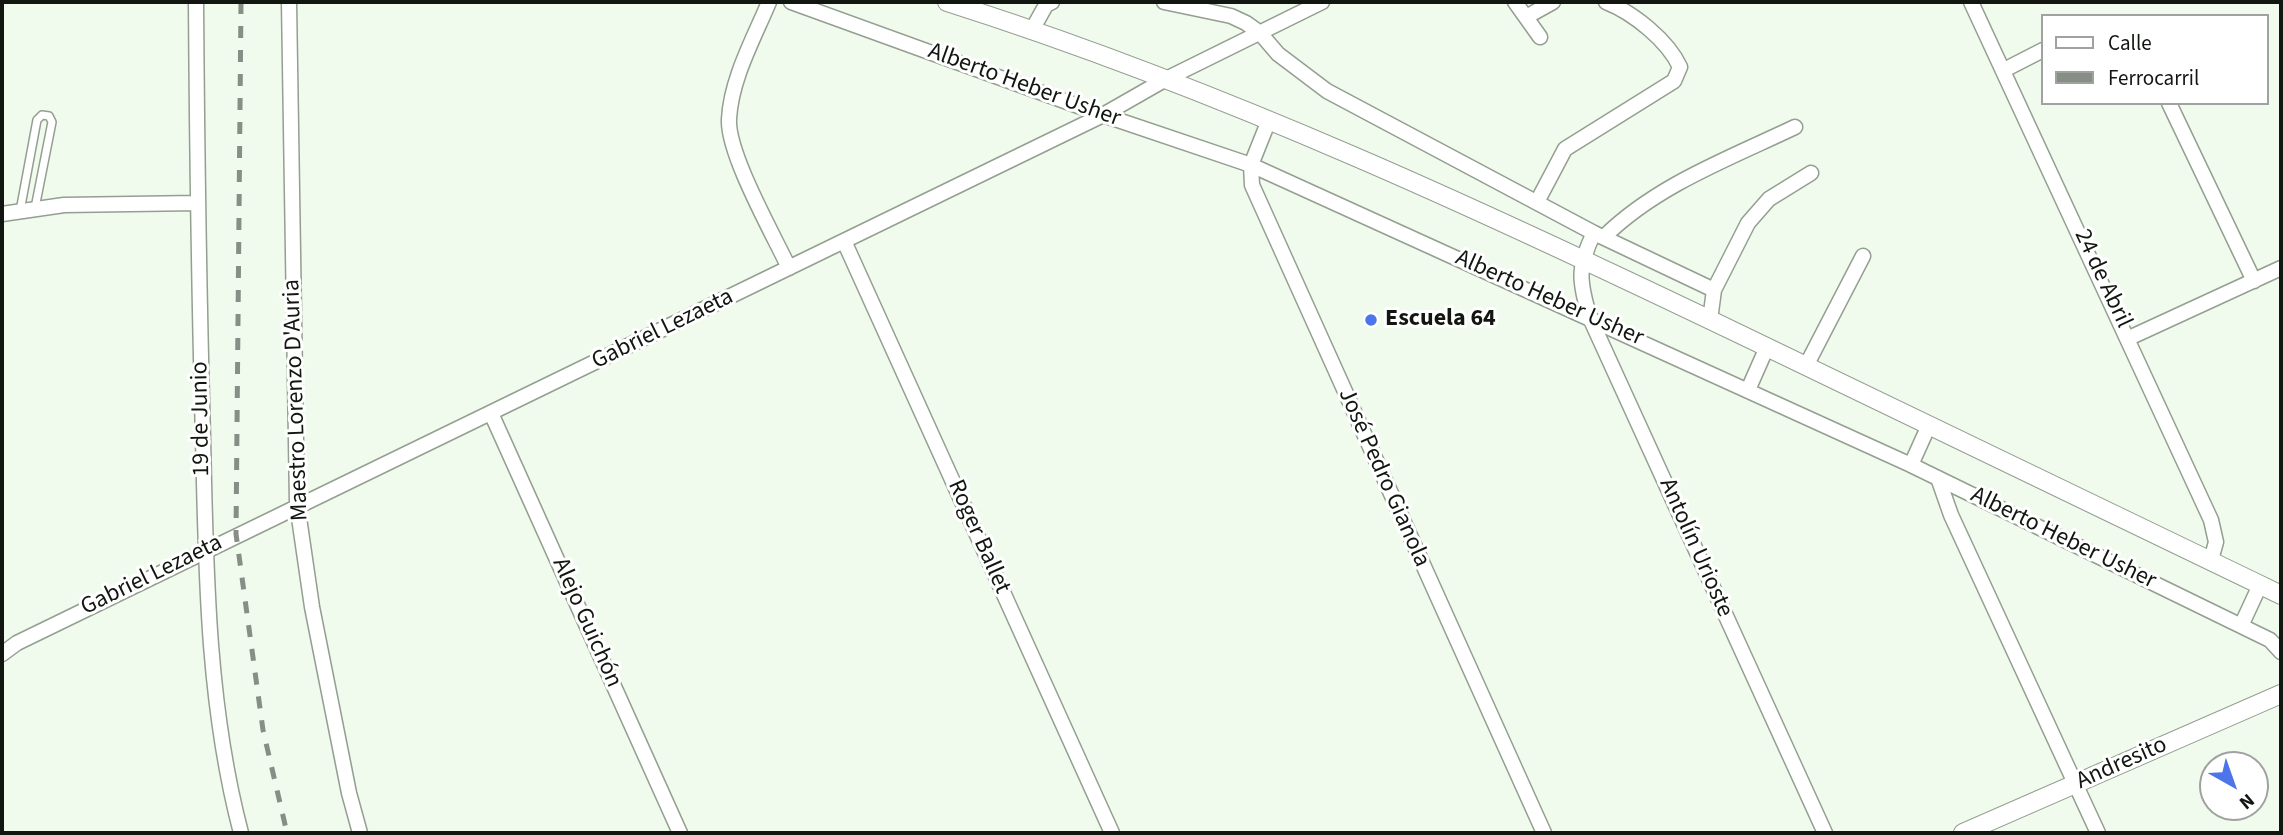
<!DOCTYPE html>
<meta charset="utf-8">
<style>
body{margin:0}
#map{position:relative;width:2283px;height:835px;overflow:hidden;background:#f0fbed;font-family:"Source Sans 3",sans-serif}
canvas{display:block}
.frame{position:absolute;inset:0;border:4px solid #121611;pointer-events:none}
.legend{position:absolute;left:2041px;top:14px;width:228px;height:91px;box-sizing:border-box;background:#fff;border:2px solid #a0a2a0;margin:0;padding:9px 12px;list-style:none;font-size:21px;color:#121611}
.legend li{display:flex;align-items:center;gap:14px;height:35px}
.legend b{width:35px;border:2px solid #a0a2a0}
.north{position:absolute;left:2199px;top:751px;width:70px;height:70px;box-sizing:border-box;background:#fff;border:2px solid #a0a2a0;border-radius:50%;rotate:140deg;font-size:19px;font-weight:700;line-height:28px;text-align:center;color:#121611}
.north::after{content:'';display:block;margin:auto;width:24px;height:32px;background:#4b75e8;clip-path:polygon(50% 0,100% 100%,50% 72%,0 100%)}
</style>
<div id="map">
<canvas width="2283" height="835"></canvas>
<div class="frame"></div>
<ul class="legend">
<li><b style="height:9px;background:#fff"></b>Calle</li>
<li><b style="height:9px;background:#878e85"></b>Ferrocarril</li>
</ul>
<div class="north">N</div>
</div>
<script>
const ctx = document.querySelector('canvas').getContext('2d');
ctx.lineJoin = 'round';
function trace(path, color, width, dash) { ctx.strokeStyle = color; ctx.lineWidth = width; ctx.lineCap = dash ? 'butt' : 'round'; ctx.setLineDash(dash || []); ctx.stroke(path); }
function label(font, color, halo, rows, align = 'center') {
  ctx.font = font + ' "Source Sans 3",sans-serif'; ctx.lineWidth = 6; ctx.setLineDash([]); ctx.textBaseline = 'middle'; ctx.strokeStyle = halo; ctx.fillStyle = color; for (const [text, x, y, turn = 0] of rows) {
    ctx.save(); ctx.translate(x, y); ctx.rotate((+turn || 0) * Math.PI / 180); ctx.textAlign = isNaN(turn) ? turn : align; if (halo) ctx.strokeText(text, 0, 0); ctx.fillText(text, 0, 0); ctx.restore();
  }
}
const service = new Path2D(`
 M20,211l17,-91 5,-5 7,1 3,6 -17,86`);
const minor = new Path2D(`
 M196,2c1,145 3,290 7,436 3,132 4,266 38,395
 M289,2l8,502 15,103 37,186 11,40
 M769,2c-15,36 -38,77 -40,117 -2,34 44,115 60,149
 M791,2l312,113 148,50 660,300 359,175 11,12
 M1164,2l67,14 15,7 14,10 18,21 49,37 267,142 120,57 -4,30
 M1515,2l25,35
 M1971,2l240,518 5,22 -5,18
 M1526,17l27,-15
 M1032,30l14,-25 6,-3
 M2004,70l39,-20
 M2169,103l85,178
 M1269,120l-18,45 1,20 292,648
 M1537,202l28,-53 109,-68 6,-14c-12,-26 -46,-54 -74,-65
 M2,214l62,-9 133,-2
 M1594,233c-17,34 -15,49 -4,85l235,515
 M1605,236c52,-51 125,-78 190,-109
 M844,241l268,592
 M1714,290l34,-67 21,-24 42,-26
 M2129,338l152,-70
 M1806,366l57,-110
 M1748,390l19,-43
 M491,413l189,420
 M1911,465l18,-40
 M1938,478l13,37 147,318
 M2241,626l19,-41
 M2,654l15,-11c362,-176 724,-352 1086,-528l63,-36 156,-77`);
const tertiary = new Path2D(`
 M947,2c277,88 543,212 805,338 176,85 353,169 529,255
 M1963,833l318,-139`);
trace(service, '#949e91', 10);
trace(minor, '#949e91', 17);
trace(tertiary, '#949e91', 20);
trace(service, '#fff', 7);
trace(minor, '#fff', 14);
trace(tertiary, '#fff', 18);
trace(new Path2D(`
 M241,2l-5,532 27,196 24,103`), '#878e85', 5, [12, 12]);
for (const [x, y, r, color] of [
 [1371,320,7,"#4b75e8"]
]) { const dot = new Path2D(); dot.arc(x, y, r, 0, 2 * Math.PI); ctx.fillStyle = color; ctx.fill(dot); trace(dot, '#fff', 2.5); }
label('24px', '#121611', '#fff', [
 ["Alberto Heber Usher",1024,86,20],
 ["24 de Abril",2102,279,65],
 ["Alberto Heber Usher",1549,299,24],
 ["Gabriel Lezaeta",663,330,-26],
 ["Maestro Lorenzo D'Auria",297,400,-92],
 ["19 de Junio",202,419,-91],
 ["José Pedro Gianola",1383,478,66],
 ["Roger Ballet",978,537,66],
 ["Alberto Heber Usher",2063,539,26],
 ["Antolín Urioste",1695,548,66],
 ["Gabriel Lezaeta",152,576,-26],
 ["Alejo Guichón",586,623,66],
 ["Andresito",2122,764,-24]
]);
label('bold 24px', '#121611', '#fff', [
 ["Escuela 64",1385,320]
], 'left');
</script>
